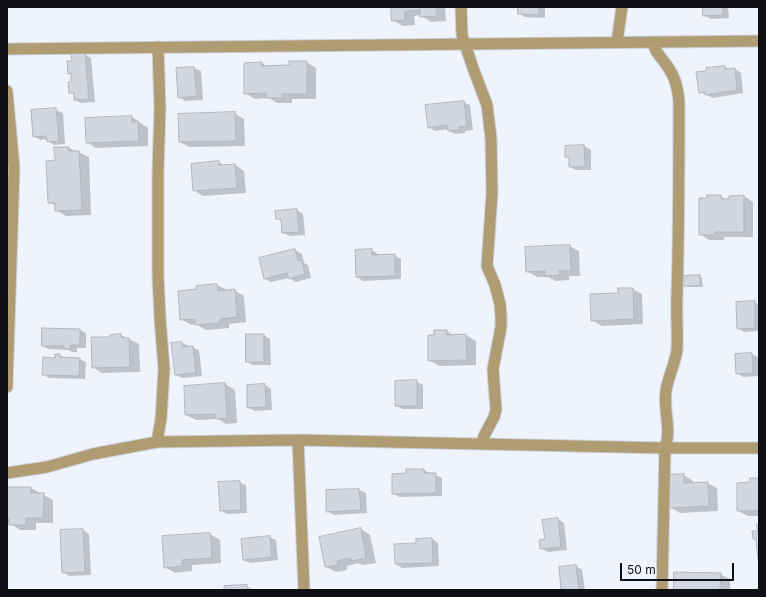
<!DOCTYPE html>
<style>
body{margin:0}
#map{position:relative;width:766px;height:597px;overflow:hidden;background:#eef3fd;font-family:Inter,sans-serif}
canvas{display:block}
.frame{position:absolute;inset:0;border:8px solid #0e1013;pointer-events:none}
.scale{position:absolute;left:620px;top:563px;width:114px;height:18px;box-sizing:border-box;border:2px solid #0e1013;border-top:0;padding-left:5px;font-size:12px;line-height:14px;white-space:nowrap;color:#0e1013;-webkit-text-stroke:3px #eef3fd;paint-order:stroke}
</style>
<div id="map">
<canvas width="766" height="597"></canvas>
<div class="frame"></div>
<div class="scale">50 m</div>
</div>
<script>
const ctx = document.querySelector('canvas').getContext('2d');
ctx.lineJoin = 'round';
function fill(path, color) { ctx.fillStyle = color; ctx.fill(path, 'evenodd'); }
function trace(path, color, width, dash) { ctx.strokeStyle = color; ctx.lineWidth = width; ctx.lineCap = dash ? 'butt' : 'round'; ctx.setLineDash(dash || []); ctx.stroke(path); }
fill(new Path2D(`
 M392,7h53l1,14 -15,1 -10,-7 -7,1 1,9 -12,1 -10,-6z
 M519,7h26v11l-20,-1 -6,-4z
 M704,7h24l1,11 -18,1 -7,-4z
 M84,54l7,4 4,44 -14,1 -6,-3v-5l-5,-3 2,-9v-8l-3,-2 4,-11z
 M306,62l10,6v31h-24v4h-15l-8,-5 -14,1 -10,-6v-29l17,-1 6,4 22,-1z
 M725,67l5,3 5,-1 6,4 2,20 -30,5 -13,-6 7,-20z
 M194,68l7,3 2,29 -18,1 -6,-4 -2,-28z
 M463,102l7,3 3,25 -8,1v2l-10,1 -6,-3v-2l-14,2 -7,-4z
 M56,110l7,3 2,31 -11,1 -6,-4v-2l-8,1 -6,-4 -2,-25z
 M234,113l10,6 1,27 -56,1 -9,-5z
 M132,117l16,11v18l-52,2 -9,-6z
 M584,146l7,4v20h-15l-6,-3v-8l-4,-3v-9z
 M69,148l20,9 2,58 -25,1 -10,-6v-4l-7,-4z
 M219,162l5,4 11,-1 9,6 2,22 -43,3 -9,-6z
 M720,196l7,4 17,-4 9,6v35h-29v3h-15l-9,-6 8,-35z
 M297,210l6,4 2,21 -15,1 -7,-3 -1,-11 -5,-4z
 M569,246l10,5 1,25h-11v4l-13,1 -8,-4h-11l-10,-6z
 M295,250l7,4 2,9 4,2 3,13 -15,4 -7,-4 -18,4 -6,-3z
 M372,250l6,4v1h16l7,4v20l-38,2 -6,-4 -1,-26z
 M700,276l2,2 1,9h-15l-3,-1z
 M217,285l10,5h7l10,6 2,26 -17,2v4l-23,2 -10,-6 -5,1 -10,-6 16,-29v-3z
 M632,289l10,5 1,30 -41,2 -10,-6z
 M755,302l4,3v26l-15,1 -6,-4z
 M80,330l6,3v15h-9v4h-5l-4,-2 -19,-1 -6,-3z
 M447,331l7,5 12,-1 10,6v24l-37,1 -10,-6 6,-24z
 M121,335l18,9 1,28 -38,1 -9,-6 18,-29z
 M264,335l6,4 1,26h-18l-6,-3z
 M182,343l17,7 3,26 -20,2 -6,-3z
 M751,354l7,3 1,19 -16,1 -6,-4z
 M59,355l6,3 15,1 6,3 -1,17 -36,-1 -6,-4z
 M416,381l7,4v24h-20l-7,-3z
 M225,384l10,6 2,33 -11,1 -8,-5 -22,1 -10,-5z
 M265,385l6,4 1,21 -17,1 -7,-4z
 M423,470l19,8v18l-43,1 -6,-4 14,-19z
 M684,475l9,6v3l14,-1 10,5 1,23 -38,2 -10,-6z
 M759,479v37h-11l-10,-5 14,-28z
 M239,482l7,3 1,28 -20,1 -6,-4z
 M7,488h24l22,12v23h-17v7h-16l-10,-7h-3z
 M359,490l7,3 1,20 -33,2 -7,-4v-20z
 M558,519l6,4 3,27 -19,2 -7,-4z
 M758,525h1v31l-2,-15 -3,-3 5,-6z
 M361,529l9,6 6,28 -14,2 -4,-2 -11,3v4l-11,2 -10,-5z
 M83,530l6,4 2,41 -22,1 -6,-4 -2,-41z
 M210,534l10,6 1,23 -29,2v6l-17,2 -10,-6 -2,-30z
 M269,537l7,3 2,20 -28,3 -6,-3z
 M432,539l6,4 1,23 -37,2 -6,-4 21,-20z
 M576,566l6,4 3,20h-23z
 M720,574l10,5v11h-56z
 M246,586l7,4h-28z`), '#0003');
const building = new Path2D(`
 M391,7h45l1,9 -17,1v-7l-15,1v9l-13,1z
 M518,7h21v8l-21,-1z
 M703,7h20v8l-20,1z
 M85,53l4,46 -15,1v-7h-5l-1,-11h3v-9l-3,1 -1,-13h5l-1,-7z
 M289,61h18v33h-25l1,4h-17v-5l-22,1v-31l18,-1v4l27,-1z
 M725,66v3l10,-1 2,22 -32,5v-3l-6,1 -3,-21 10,-1v-3z
 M194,67l3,29 -19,2 -2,-30z
 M464,101l3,25 -8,1v3l-11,1 -1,-6 -19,3 -3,-23z
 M56,108l3,33 -12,1 -1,-6 -13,1 -2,-27z
 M235,112l1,29 -57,1 -1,-28z
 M132,116v6l6,-1 1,20 -53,2 -1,-25z
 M584,145l1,22h-16v-10h-4v-11z
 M54,147h15v4h10l3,59 -27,1v-8h-7l-2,-42 9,-1z
 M219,161v4l16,-1 2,24 -44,3 -2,-27z
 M707,195h14v4h8v-3l15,-1v37h-29v3h-16v-37h8z
 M297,209l2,23 -17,1 -1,-14h-5l-1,-8z
 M570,245l1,26h-12l1,4 -15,1v-5l-19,1 -1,-25z
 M295,249l3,12 4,-1 3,14 -16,5 -2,-6 -23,6 -5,-21z
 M372,249v6l23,-1v22l-39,1 -1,-27z
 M700,275v11h-16v-10z
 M217,284l1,7 17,-2 2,28 -17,2v4l-25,2v-6l-15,1 -2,-29 18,-2v-3z
 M618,288h15l1,31 -43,2 -1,-27 28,-1z
 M755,301v27l-18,1 -1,-27z
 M42,328l38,1v16h-9l-1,4h-6v-3h-22z
 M434,330h13v5l19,-1 1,26 -39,1v-26h6z
 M121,334l1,4h7l1,29 -38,1 -1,-31h19v-2z
 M246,334h18v28h-18z
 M182,342l1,5 10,-1 3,27 -21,2 -4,-32z
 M752,353l1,20 -17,1 -1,-20z
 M55,354h5v3l20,1 -1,18 -37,-1 1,-18 12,1z
 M417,380v26h-22v-25z
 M225,383l2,35 -11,1 -1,-5 -30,1 -1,-29z
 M265,384l1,23 -19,1v-23z
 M406,469h18v4h12v20l-44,1v-20l14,-1z
 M684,474v9l24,-1 1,24 -40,2 -1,-33z
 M750,478h9v33h-22v-28l13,-1z
 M240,481l1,29 -21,1 -2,-29z
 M7,487h24v6h13l-1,25h-17v7h-17v-7h-2z
 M359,489l2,21 -35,2v-22z
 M558,518l3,29 -21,2 -1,-9 6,-1 -3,-19z
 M757,524h2l-1,35 -2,-20h-3l-1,-8h5z
 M361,528l5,30 -15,3v-3l-14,3 1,4 -13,2 -6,-30z
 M83,529l2,43 -23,1 -2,-43z
 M210,533l2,25 -30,2v6l-18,2 -2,-32z
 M270,536l2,21 -29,3 -2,-21z
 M432,538l1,25 -38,1 -1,-20 22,-1v-4z
 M576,565l3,25h-18l-2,-23z
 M674,572l47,1 -1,17h-46z
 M247,585v5h-23v-4z`);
fill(building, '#d2d6e1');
trace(building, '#b2b7c1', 1);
const minor = new Path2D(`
 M461,7l1,28 11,33 14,37 4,34 1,54 -5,73 8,19 5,19 1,13v10l-8,42 3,41 -2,7 -10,19 -2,8
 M617,42l5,-35
 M653,42c2,11 9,16 15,25 7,10 10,21 11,34 0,65 0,129 -2,194 -1,18 1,37 0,55 -2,14 -9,27 -11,41 -3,20 6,38 -1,57l-3,142
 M7,49l752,-8
 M7,91l7,77 -7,219
 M298,440l6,150
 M157,442l4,-23 3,-50 -4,-51 -2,-42v-105l2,-63 -2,-61
 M7,473l40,-6 46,-13 64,-12 141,-2 367,8h94`);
trace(minor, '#cacfd8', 13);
trace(minor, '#af9c72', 11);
</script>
